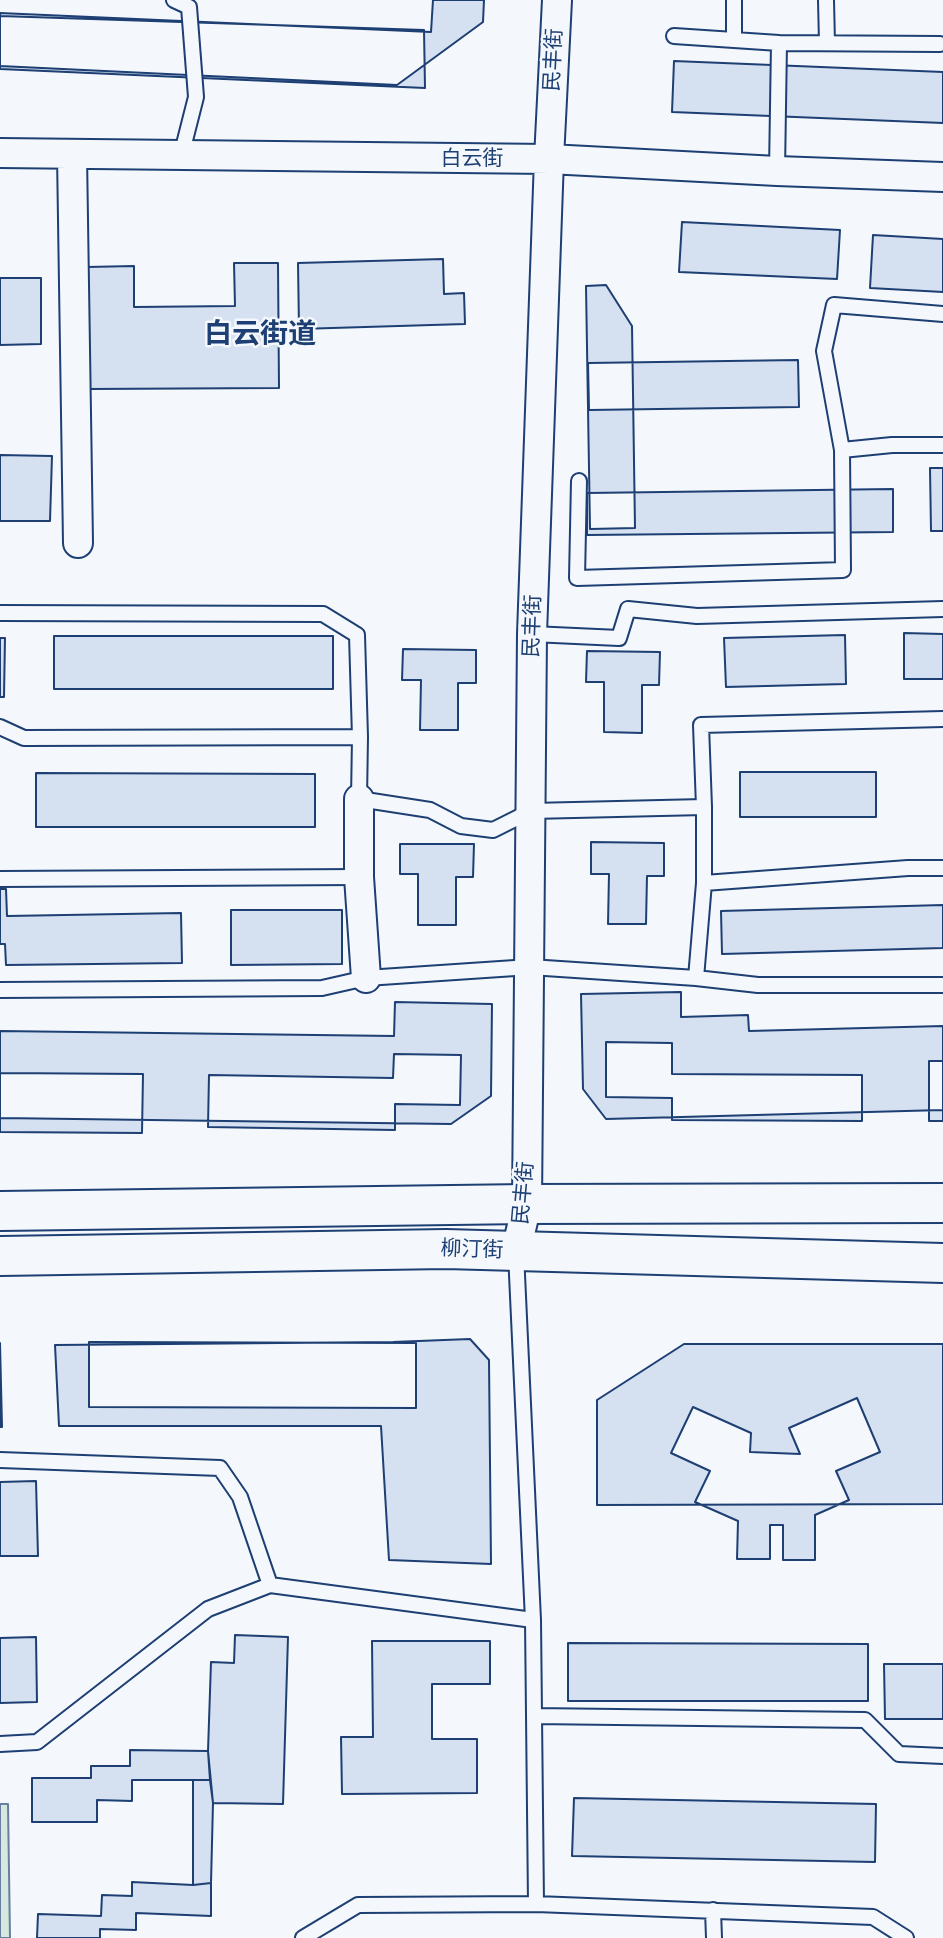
<!DOCTYPE html>
<meta charset="utf-8">
<style>
body{margin:0}
canvas{display:block;background:#f4f7fb}
</style>
<canvas width="943" height="1938"></canvas>
<script>
const ctx = document.querySelector('canvas').getContext('2d');
ctx.lineJoin = 'round';
function fill(path, color) { ctx.fillStyle = color; ctx.fill(path, 'evenodd'); }
function trace(path, color, width, dash) { ctx.strokeStyle = color; ctx.lineWidth = width; ctx.lineCap = dash ? 'butt' : 'round'; ctx.setLineDash(dash || []); ctx.stroke(path); }
function label(font, color, halo, rows, align = 'center') {
  ctx.font = font + ' Arial,"Noto Sans SC",sans-serif'; ctx.lineWidth = 5; ctx.setLineDash([]); ctx.textBaseline = 'middle'; ctx.strokeStyle = halo; ctx.fillStyle = color; for (const [text, x, y, turn = 0] of rows) {
    ctx.save(); ctx.translate(x, y); ctx.rotate((+turn || 0) * Math.PI / 180); ctx.textAlign = isNaN(turn) ? turn : align; if (halo) ctx.strokeText(text, 0, 0); ctx.fillText(text, 0, 0); ctx.restore();
  }
}
const green = new Path2D(`
 M0,1804h8l2,134h-10z`);
fill(green, '#d7e8df');
trace(green, '#687fa3', 2);
const building = new Path2D(`
 M433,0h51l-1,22 -86,63 -397,-19v-53l431,19z
 M0,16l424,14 1,58 -425,-19z
 M674,61l269,11v51l-271,-11z
 M682,222l158,8 -3,49 -158,-7z
 M873,235l70,4v53l-73,-4z
 M443,259l1,35 20,-1 1,31 -166,5 -1,-66z
 M234,263h44l1,125 -191,1 -1,-122 47,-1v41l101,-1z
 M0,278h41v66l-41,1z
 M606,285l26,41 3,202 -45,1 -4,-243z
 M798,360l1,47 -210,3 -1,-47z
 M0,455l52,1 -2,65h-50z
 M930,468h13v63h-12z
 M893,489v43l-306,3v-42z
 M904,633l39,1v45h-39z
 M845,635l1,49 -120,3 -2,-49z
 M54,636h279v53h-279z
 M0,638h5l-1,59h-4z
 M403,649l73,1v33h-18v47h-38l1,-50h-19z
 M587,651l73,1 -1,33h-17v48l-38,-1v-50h-18z
 M740,772h136v45h-136z
 M36,773l279,1v53h-279z
 M591,842l73,1v33h-17l-1,48h-38l1,-50h-18z
 M400,844h74l-1,33h-17v48h-38v-51h-18z
 M0,889h6l1,27 174,-3 1,50 -176,2 -1,-21h-5z
 M943,905v43l-221,6 -1,-43z
 M231,910h111v54l-111,1z
 M681,992v25l67,-2 1,16 194,-5v84l-337,9 -23,-30 -2,-95z
 M395,1002l97,2 -1,92 -40,28 -451,-6v-87l394,5z
 M606,1042l66,1v31l190,1v46l-190,-1v-22l-66,-1z
 M394,1054l67,1 -1,50 -65,-1v26l-187,-3 1,-52 184,3z
 M929,1061h14v60h-14z
 M0,1073l143,1 -1,59 -142,-1z
 M470,1339l19,21 2,204 -102,-4 -8,-134h-322l-4,-81 338,-3z
 M89,1342l327,1v65l-327,-1z
 M0,1343l2,84h-2z
 M684,1344h259v160l-346,1v-105z
 M857,1398l23,54 -44,19 13,29 -34,15v45h-32v-35h-13v34h-33l1,-38 -43,-19 15,-31 -39,-18 22,-46 58,26 -1,19 50,2 -11,-26z
 M36,1481l2,75h-38v-74z
 M235,1635l53,2 -5,167 -70,-1 -5,-52 3,-89 23,1z
 M36,1637l1,65 -37,1v-65z
 M372,1641h118v43h-58v55h45v54l-135,1 -1,-57h32z
 M568,1643l300,1v57h-300z
 M884,1664h59v55h-58z
 M130,1750l78,1 2,29h-78v21l-35,-1v22h-65v-44h59v-12h39z
 M193,1780h17l3,23 -2,80 -18,2z
 M574,1798l302,6 -1,58 -303,-6z
 M132,1882l61,3 18,-2v33l-75,-3v17l-36,-1v9h-63l1,-24 63,2 1,-21 30,1z`);
fill(building, '#d5e0f0');
trace(building, '#1d3f73', 2);
const lane = new Path2D(`
 M174,0l15,7 7,90 -15,59
 M826,0l1,43
 M674,36l105,7
 M734,38v-38
 M777,171l2,-128 161,1
 M842,450l50,-5h51
 M579,481l-2,97 266,-8 -1,-120 -18,-99 10,-46 109,9
 M0,613l323,1 34,21 3,102
 M532,634l87,4 9,-29 69,7 246,-7
 M0,727l24,11 336,-1 -1,62 71,11 31,16 32,4 38,-19 173,-4 -3,-82 242,-6
 M0,879l359,-2
 M704,883v-76
 M696,978l8,-95 204,-15h35
 M0,990l322,-2 44,-10 164,-11 166,11 62,7h185
 M516,1253l17,367 3,284 337,13 33,21
 M0,1460l220,8 20,29 30,88
 M534,1716l331,4 34,34 44,2
 M0,1744l37,-2 171,-133 62,-24 263,35
 M713,1910l1,28
 M303,1938l55,-33 178,-1`);
const street = new Path2D(`
 M0,153l549,6 228,12 166,6
 M72,155l6,388
 M359,799v78l7,101
 M516,1251l11,-47 5,-570 17,-475 8,-159`);
const primary = new Path2D(`
 M0,1211l527,-7 416,-1
 M0,1256l446,-7 497,14`);
trace(lane, '#1d3f73', 18);
trace(street, '#1d3f73', 32);
trace(primary, '#1d3f73', 42);
trace(lane, '#f4f7fb', 14);
trace(street, '#f4f7fb', 28);
trace(primary, '#f4f7fb', 38);
label('21px', '#1d3f73', '#f4f7fb', [
 ["民丰街",554,60,-87],
 ["白云街",472,159],
 ["民丰街",533,626,-88],
 ["民丰街",524,1193,-85],
 ["柳汀街",472,1250,2]
]);
label('bold 28px', '#1d3f73', '#f4f7fb', [
 ["白云街道",260,335]
]);
</script>
